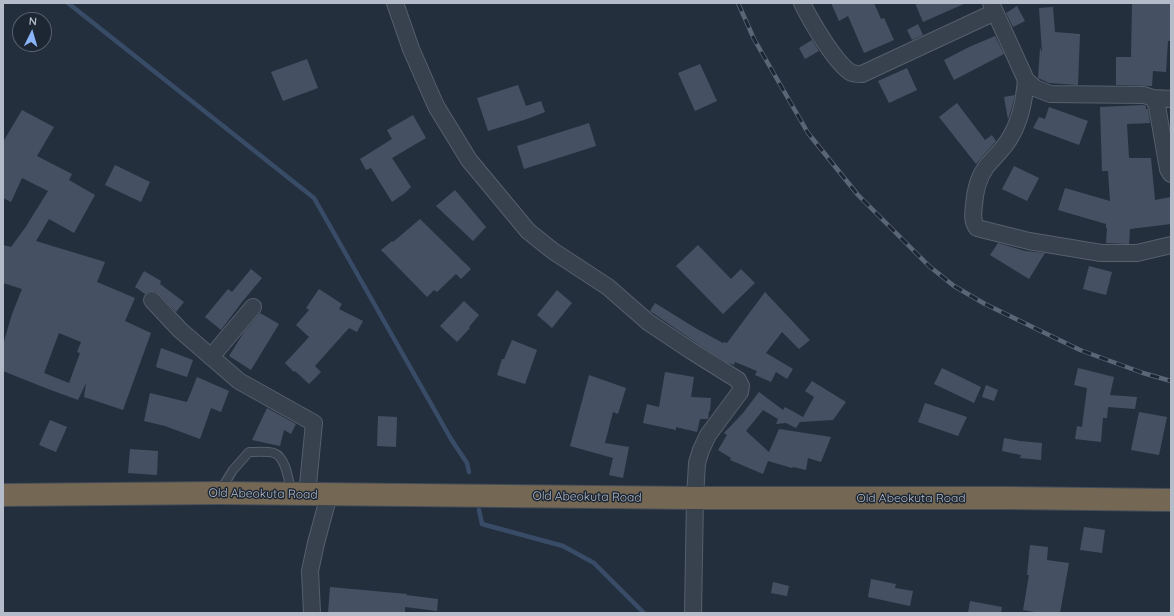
<!DOCTYPE html>
<style>
body{margin:0}
#map{position:relative;width:1174px;height:616px;overflow:hidden;background:#242f3e;font-family:Quicksand,sans-serif}
canvas{display:block}
.frame{position:absolute;inset:0;border:4px solid #b4bcc9;pointer-events:none}
.north{position:absolute;left:12px;top:12px;width:40px;height:40px;box-sizing:border-box;background:#1d2633;border:1px solid #59626f;border-radius:50%;rotate:5deg;font-size:11px;font-weight:700;line-height:16px;text-align:center;color:#b4bcc9}
.north::after{content:'';display:block;margin:auto;width:14px;height:18px;background:#8ab4f8;clip-path:polygon(50% 0,100% 100%,50% 72%,0 100%)}
</style>
<div id="map">
<canvas width="1174" height="616"></canvas>
<div class="frame"></div>
<div class="north">N</div>
</div>
<script>
const ctx = document.querySelector('canvas').getContext('2d');
ctx.lineJoin = 'round';
function trace(path, color, width, dash) { ctx.strokeStyle = color; ctx.lineWidth = width; ctx.lineCap = dash ? 'butt' : 'round'; ctx.setLineDash(dash || []); ctx.stroke(path); }
function fill(path, color) { ctx.fillStyle = color; ctx.fill(path, 'evenodd'); }
function label(font, color, halo, rows, align = 'center') {
  ctx.font = font + ' Quicksand,sans-serif'; ctx.lineWidth = 3; ctx.setLineDash([]); ctx.textBaseline = 'middle'; ctx.strokeStyle = halo; ctx.fillStyle = color; for (const [text, x, y, turn = 0] of rows) {
    ctx.save(); ctx.translate(x, y); ctx.rotate((+turn || 0) * Math.PI / 180); ctx.textAlign = isNaN(turn) ? turn : align; if (halo) ctx.strokeText(text, 0, 0); ctx.fillText(text, 0, 0); ctx.restore();
  }
}
trace(new Path2D(`
 M68,3l246,195 137,241 16,24 2,9
 M479,510l3,14 81,22 31,17 50,50`), '#394c67', 4.5);
fill(new Path2D(`
 M831,3h43l7,16 3,-1 10,22 -30,13 -16,-37 -9,5z
 M915,3h51l-43,19z
 M1132,3l39,1v37h-3l-2,31 -13,-1 -1,15 -36,-1v-28h15z
 M1017,6l8,15 -12,6 -7,-14z
 M1053,7l2,25 25,2 -2,51 -29,-2 -11,-5 2,-30 2,4 -3,-44z
 M918,24l5,11 -11,5 -5,-10z
 M995,36l9,18 -50,26 -10,-20 25,-13z
 M812,40l7,11 -14,8 -6,-11z
 M307,59l11,29 -35,13 -12,-29z
 M700,64l17,37 -22,10 -17,-38z
 M907,68l10,22 -28,13 -11,-22z
 M518,85l8,21 15,-5 4,11 -18,7 -39,12 -11,-33z
 M1015,95l-3,12 -4,13 -4,-23z
 M957,103l28,37 7,-5 4,6 -20,23 -37,-47z
 M1143,105l3,1v3h2l2,14 -23,1 2,34h22l4,42 16,-3v27l-41,5 -1,15 -23,-1 1,-15h-1v-4l-48,-14 7,-22 45,13 -2,-30h-6l-2,-64z
 M1049,107l39,14 -9,24 -46,-17 6,-11 6,2z
 M22,110l32,17 -17,29 35,18 -3,6 26,15 -21,38 -25,-14 -13,22 69,21 -8,20 38,16 -10,23 26,12 -28,77 -39,-13 2,-14 -8,17 -30,-11 -45,-18v-26l9,-31 10,-25 -19,-6v-38l8,2 14,-19 23,-37 -26,-13 -11,24 -8,-4v-56zM59,333l22,9 -4,10 3,1 -11,30 -25,-10z
 M413,115l13,23 -34,20 19,29 -6,6 -13,9 -21,-34 -5,2 -6,-11 32,-20 -5,-9z
 M589,123l7,23 -72,23 -7,-23z
 M115,165l35,17 -9,20 -36,-17z
 M1014,166l25,12 -12,23 -25,-12z
 M455,190l31,37 -13,14 -37,-35z
 M420,219l51,50 -10,10 -5,-5 -19,18 -3,-2 -7,7 -46,-47 11,-9 1,1z
 M998,243l27,8 20,2 -16,26 -39,-24z
 M698,245l33,34 10,-10 14,14 -32,31 -47,-48z
 M1089,266l23,6 -6,23 -23,-6z
 M251,269l11,9 -20,24 -21,28 -16,-13 23,-28 4,3z
 M144,271l17,10 -1,3 24,18 -8,10 -17,-18 -4,-3h-6l-4,3 -10,-7z
 M319,289l23,15 -3,5 24,12 -6,11 -8,-4 -34,38 6,6 -12,12 -14,-13 -1,1 -9,-9 24,-26 -13,-12 13,-15 -3,-2z
 M557,290l15,13 -20,25 -15,-13z
 M765,292l45,48 -11,9 -17,-17 -16,21 27,16 -6,10 -11,-7 -5,10 -16,-7 2,-4 -22,-9 -1,3 -6,-2 -33,-21 -45,-31 5,-8 42,26 26,14 1,-1 3,1z
 M464,301l15,14 -10,12 1,1 -13,14 -17,-16z
 M260,313l19,11 -28,46 -22,-14 15,-24z
 M512,340l25,10 -12,34 -28,-9 5,-16h2z
 M161,348l32,12 -6,17 -31,-10z
 M942,368l39,19 -7,16 -40,-19z
 M1078,368l36,9 -4,18 27,2 -2,12 -27,-2 -1,11h-4l-2,24 -26,-3 2,-13 5,1 5,-39 -13,-3z
 M665,372l29,5 -3,20 20,1 -1,13h-1l-1,8h-8l-3,13 -21,-5v3l-33,-7 4,-19 12,3z
 M589,375l37,13 -8,26 -5,-2 -8,31 24,4 -6,31 -14,-3 4,-17 -43,-12z
 M197,377l32,14 -8,21 -10,-4 -11,31 -35,-13 -21,-5 6,-28 37,9z
 M812,381l34,21 -13,18 -33,2 -4,6 -10,-5 -10,1 2,-5 -15,-9 -17,21 23,21 10,-23 52,8 -10,25 -13,-4 -2,12 -13,-3 -1,1 -24,-7 -5,13 -33,-14 1,-2 -13,-8 9,-15 -3,-2 19,-20 16,-21 24,18 2,-3 18,10 11,-20 -9,-6z
 M986,385l12,5 -4,11 -12,-4z
 M925,403l42,14 -9,19 -40,-14z
 M267,408l29,16 -5,10 -7,-4 -4,16 -28,-6z
 M1139,412l28,5 -8,38 -28,-5z
 M378,416l19,1 -1,30 -19,-1z
 M50,420l17,7 -11,25 -17,-7z
 M1004,438l16,3 22,2 -1,17 -21,-2 1,-3 -19,-4z
 M130,449l28,2 -1,24 -29,-2z
 M1084,527l21,3 -3,23 -22,-3z
 M1030,545l18,2 -1,13 22,3 -9,50h-20l-17,-3 6,-35h-2z
 M871,579l25,5 -1,4 18,3 -3,15 -42,-9z
 M773,582l16,4 -2,10 -16,-3z
 M330,587l77,7 -1,1 32,4 -1,12 -32,-4v6h-77z
 M970,601l32,6 -1,6h-33z`), '#455162');
const lane = new Path2D(`
 M220,491l13,-21 16,-18c8,0 17,-1 25,1 12,4 15,28 17,39`);
const street = new Path2D(`
 M395,3l16,46 25,57 33,54 59,71 25,20 55,36 40,35 42,28 48,30 3,6 -1,6 -32,43 -7,15 -4,13 -2,35 -2,115
 M802,3c8,17 33,59 48,69 3,2 7,2 12,2l133,-62
 M991,3l35,77 9,8 15,6 94,1 9,3 4,8 11,63 3,5
 M1026,80c-2,20 -5,39 -15,56 -6,12 -17,21 -25,31 -8,11 -11,24 -12,38 -1,9 -2,16 3,23l52,13 72,12h36l34,-8
 M1153,98l18,1
 M152,300l28,30 59,51 75,42 -7,72
 M211,357l42,-50
 M312,613l-2,-42 6,-28 13,-48`);
const highway = new Path2D(`
 M3,495l215,-2 477,5h314l162,2`);
trace(lane, '#565f6c', 10);
trace(street, '#565f6c', 18);
trace(highway, '#434c59', 24);
trace(lane, '#38414e', 8);
trace(street, '#38414e', 16);
trace(highway, '#746855', 22);
const rail = new Path2D(`
 M738,3l16,36 54,94 50,62 71,71 25,20 31,18 95,46 63,23 28,8`);
trace(rail, '#5a6575', 4.5);
trace(rail, '#1d2633', 3, [9]);
label('12px', '#b4bcc9', '#1d2633', [
 ["Old Abeokuta Road",263,494,1],
 ["Old Abeokuta Road",587,497,1],
 ["Old Abeokuta Road",911,498]
]);
</script>
